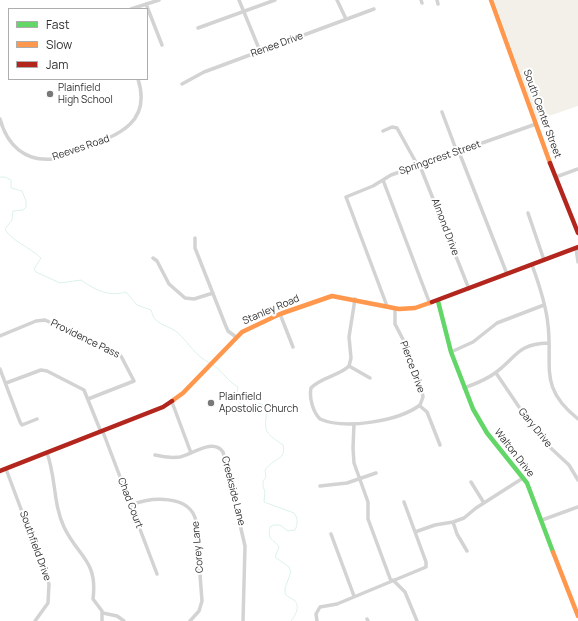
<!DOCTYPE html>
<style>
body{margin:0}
#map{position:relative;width:578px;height:621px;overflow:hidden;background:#fff;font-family:Manrope,sans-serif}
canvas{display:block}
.legend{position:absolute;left:8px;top:8px;width:140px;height:72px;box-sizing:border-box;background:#fff;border:1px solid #adadad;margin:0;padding:5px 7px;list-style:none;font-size:12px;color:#313131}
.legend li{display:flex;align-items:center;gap:8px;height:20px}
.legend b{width:20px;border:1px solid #adadad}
</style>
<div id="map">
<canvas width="578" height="621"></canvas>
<ul class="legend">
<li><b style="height:5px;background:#63d668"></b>Fast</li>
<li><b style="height:5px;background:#ff974d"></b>Slow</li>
<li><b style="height:5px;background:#b3261e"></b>Jam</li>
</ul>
</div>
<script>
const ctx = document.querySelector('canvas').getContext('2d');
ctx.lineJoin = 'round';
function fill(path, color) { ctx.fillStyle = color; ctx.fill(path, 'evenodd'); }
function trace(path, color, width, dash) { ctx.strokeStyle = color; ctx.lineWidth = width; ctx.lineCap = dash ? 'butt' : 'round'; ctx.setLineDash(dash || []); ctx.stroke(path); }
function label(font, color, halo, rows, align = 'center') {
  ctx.font = font + ' Manrope,sans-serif'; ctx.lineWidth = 4; ctx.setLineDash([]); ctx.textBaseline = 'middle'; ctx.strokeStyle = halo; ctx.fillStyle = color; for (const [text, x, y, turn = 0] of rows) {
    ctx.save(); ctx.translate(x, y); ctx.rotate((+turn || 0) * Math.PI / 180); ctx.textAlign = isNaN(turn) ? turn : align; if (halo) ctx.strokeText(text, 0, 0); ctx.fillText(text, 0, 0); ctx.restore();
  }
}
fill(new Path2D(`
 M494,0h84v106l-41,14z`), '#f3f0ea');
trace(new Path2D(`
 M0,177h5l6,3v8l11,3 4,10v6l-3,3 -10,1 -1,9 -7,9c5,11 26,19 36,29l-7,11 2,3 24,11 21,-3c14,10 28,17 45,12l11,13 14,5c1,3 2,7 4,9 6,7 17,8 23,14 11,10 18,24 32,30
 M213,365c10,6 14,16 25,22l-2,10 9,13 7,-1 6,-5h4l5,4c-2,23 -5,23 16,37 4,15 -10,13 -18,25l1,7 -3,4v6l2,4 -1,11 30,11c4,5 4,11 1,17l-7,1 -8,-6h-6l-4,2c-3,14 3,11 9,20l-4,10 14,10 2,5 -6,16v6c3,3 6,4 9,6 7,6 1,16 -3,21`), '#dbf2e9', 1);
trace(new Path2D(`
 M239,0l21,51
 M337,0l9,19
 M421,0l1,3
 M437,0l1,4
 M146,4l16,41
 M131,9l28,-9
 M198,28l77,-28
 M182,84l22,-12 170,-63
 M442,112l15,40
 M0,119c7,26 25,43 53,40 11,-1 21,-7 31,-11 34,-13 68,-25 54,-69
 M383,131l9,-4 5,1 21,38
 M459,152l48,122
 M420,166l49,123
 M556,177l22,-8
 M383,180l47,124
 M528,213l16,47
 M195,238v10l30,76 3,7 8,6
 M576,248l2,14
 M153,258l4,3 12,23 16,14 9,1 19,-6
 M532,265c7,19 14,39 16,60 5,42 -10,62 30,94
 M387,306l-41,-109 27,-11 18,-11 145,-51
 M280,314l13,33
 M0,336l36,-15 9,-1 76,36 13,25 -46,18
 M451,352l22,-10 24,-19 47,-18
 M349,366c-10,10 -28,11 -38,22 -2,10 2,24 9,31 25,11 79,2 100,-14l3,-8 -1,-6 -14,-42 -13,-25v-16
 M349,366l2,-8 -2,-21 6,-38
 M349,366l21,12
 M0,369l20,53 2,3 15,-6
 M496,373l44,65 29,27 9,15
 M6,383l35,-13 6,1 37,19 17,42
 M464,388c11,-4 22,-8 31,-15 22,-16 22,-29 53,-30
 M172,402l19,51
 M420,406l7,6 13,33
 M354,424l-1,24 1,15 14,39v17l23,62
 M103,432l54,142
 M47,453c9,24 6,51 17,74 14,30 34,33 29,72l9,12v10
 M155,455c8,2 17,3 25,2 13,-3 33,-19 43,-5l22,94 -2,75
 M6,469l43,115 -1,19 -13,18
 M471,482l13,21
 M320,486l27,-3 29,-10
 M131,505c20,-8 59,-11 65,16l6,80 -3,10 -9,10
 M542,520l36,-13
 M453,522l4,12 10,17
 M415,532l20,-7 18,-3 11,-4 12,-10 47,-30
 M331,534l23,62
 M393,580l12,12 12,29
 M103,613l14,3 7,5
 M367,619l1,2
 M317,621l-1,-7 4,-7 17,-3 89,-37v-5l-22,-60`), '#d3d3d3', 3.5);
trace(new Path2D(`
 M438,301l13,51 22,57 14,24 40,50 26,69`), '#63d668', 4.5);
trace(new Path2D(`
 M491,0l59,163
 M172,401l11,-8 59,-61 38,-18 52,-18 67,13 16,-1 17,-6
 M553,552l25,64`), '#ff974d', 4.5);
trace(new Path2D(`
 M550,163l28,70
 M432,302l146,-55
 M0,471l163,-64 9,-6`), '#b3261e', 4.5);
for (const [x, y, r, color] of [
 [50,94,4,"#797979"],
 [211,403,4,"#797979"]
]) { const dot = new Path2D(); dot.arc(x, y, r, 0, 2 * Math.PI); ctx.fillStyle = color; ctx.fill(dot); trace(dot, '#fff', 1.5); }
label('10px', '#313131', '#fff', [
 ["Renee Drive",277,45,-20],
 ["South Center Street",542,114,70],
 ["Reeves Road",81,148,-19],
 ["Springcrest Street",440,158,-19],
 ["Almond Drive",445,227,69],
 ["Stanley Road",271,310,-23],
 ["Providence Pass",85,339,26],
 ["Pierce Drive",412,367,70],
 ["Gary Drive",535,428,51],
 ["Walton Drive",514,453,52],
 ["Creekside Lane",233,491,76],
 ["Chad Court",130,503,69],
 ["Southfield Drive",35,546,70],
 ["Corey Lane",198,547,-95]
]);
label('10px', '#313131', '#fff', [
 ["Plainfield",58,88],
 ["High School",58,100],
 ["Plainfield",219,397],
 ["Apostolic Church",219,409]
], 'left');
</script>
